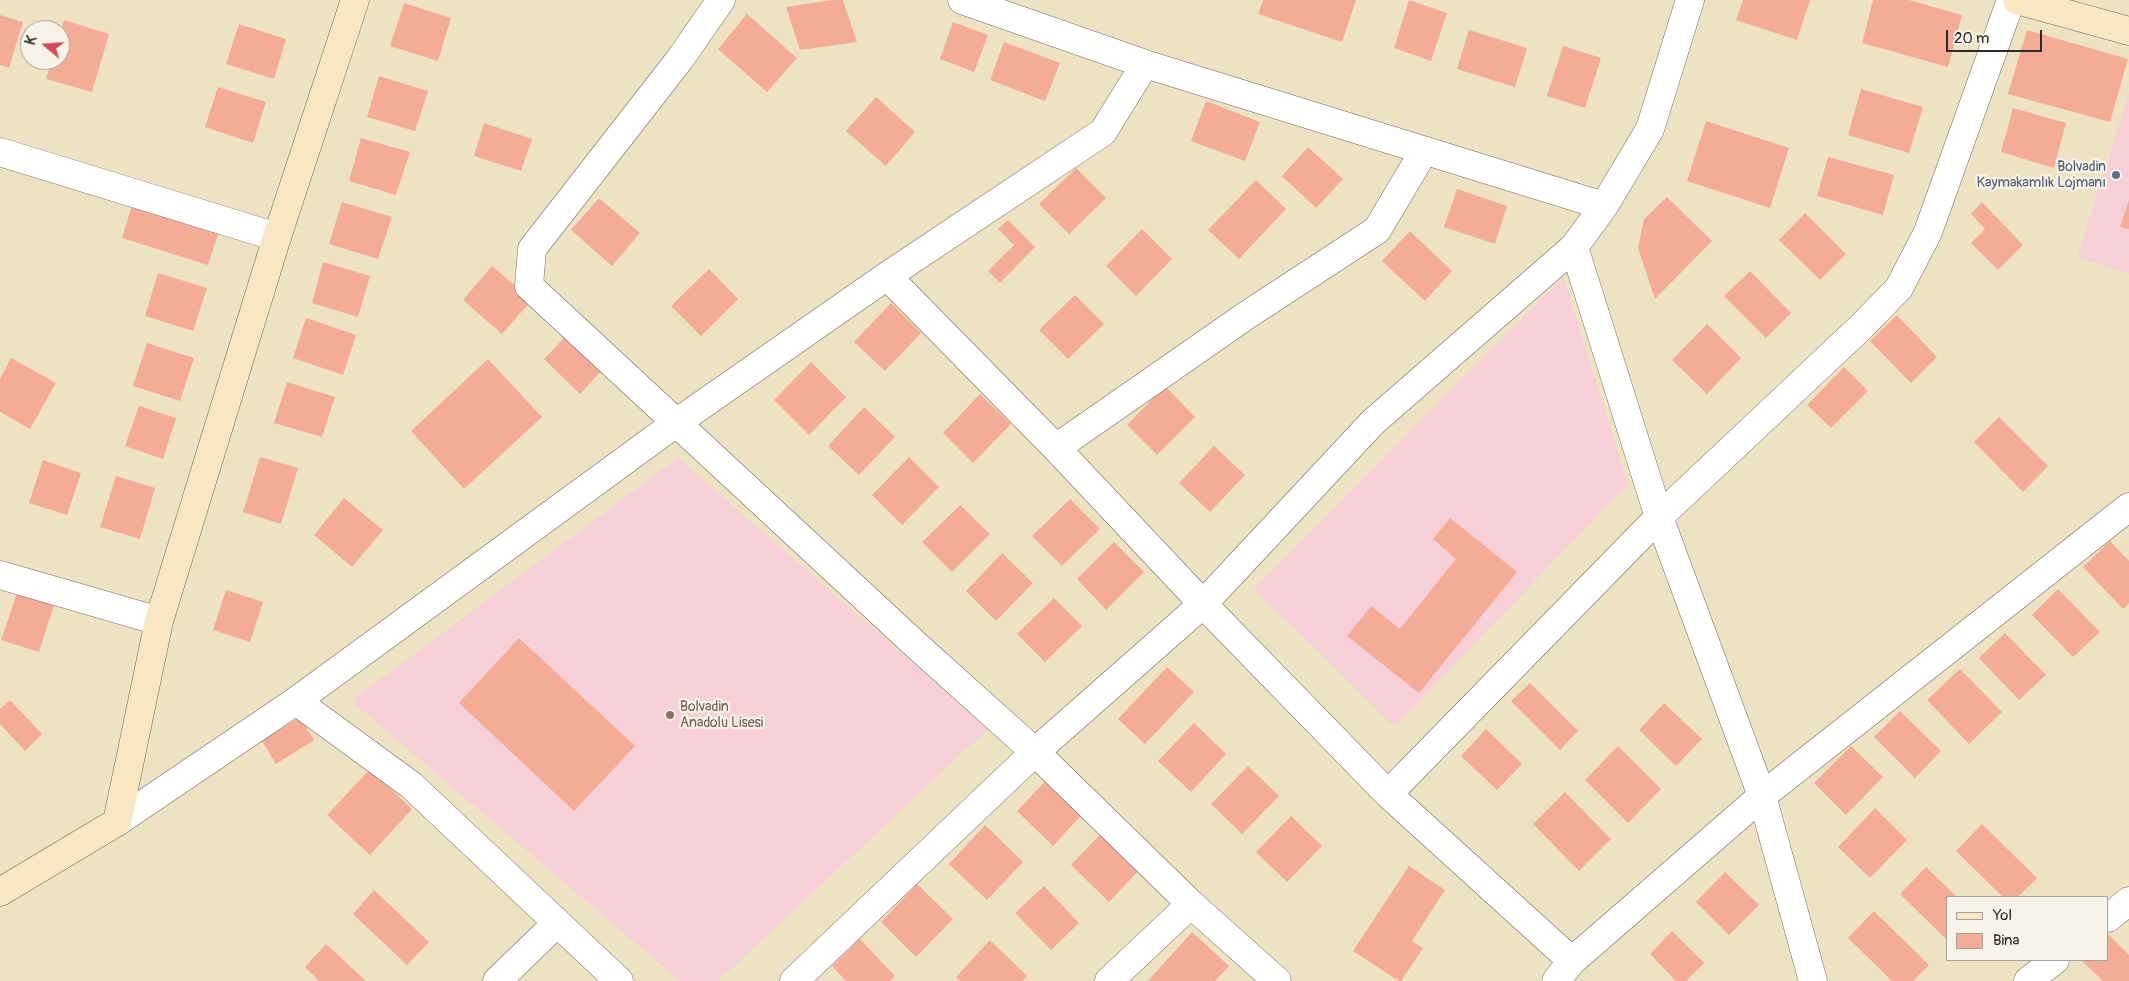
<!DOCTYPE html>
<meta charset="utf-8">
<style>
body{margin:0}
#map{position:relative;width:2129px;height:981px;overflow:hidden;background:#ede3c3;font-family:Pangolin,sans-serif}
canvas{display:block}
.legend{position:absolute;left:1946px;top:896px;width:162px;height:65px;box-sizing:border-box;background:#f7f3e8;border:1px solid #a5a39c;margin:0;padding:6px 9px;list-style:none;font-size:15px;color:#2b2b2b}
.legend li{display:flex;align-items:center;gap:10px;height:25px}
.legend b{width:25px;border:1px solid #a5a39c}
.north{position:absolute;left:20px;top:20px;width:50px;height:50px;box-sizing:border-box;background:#f7f3e8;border:1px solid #a5a39c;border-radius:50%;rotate:288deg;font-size:14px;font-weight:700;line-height:20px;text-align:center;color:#2b2b2b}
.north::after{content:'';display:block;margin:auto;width:18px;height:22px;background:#d1495b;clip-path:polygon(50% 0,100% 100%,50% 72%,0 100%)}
.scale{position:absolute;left:1946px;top:30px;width:96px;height:22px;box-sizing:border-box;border:2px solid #2b2b2b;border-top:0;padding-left:6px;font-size:15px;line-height:18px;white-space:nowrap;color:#2b2b2b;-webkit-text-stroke:4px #f7f3e8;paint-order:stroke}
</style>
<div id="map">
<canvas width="2129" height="981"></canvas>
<ul class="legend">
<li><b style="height:6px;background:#f9e7c3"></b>Yol</li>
<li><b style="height:14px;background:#f4ac97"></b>Bina</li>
</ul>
<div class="north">K</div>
<div class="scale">20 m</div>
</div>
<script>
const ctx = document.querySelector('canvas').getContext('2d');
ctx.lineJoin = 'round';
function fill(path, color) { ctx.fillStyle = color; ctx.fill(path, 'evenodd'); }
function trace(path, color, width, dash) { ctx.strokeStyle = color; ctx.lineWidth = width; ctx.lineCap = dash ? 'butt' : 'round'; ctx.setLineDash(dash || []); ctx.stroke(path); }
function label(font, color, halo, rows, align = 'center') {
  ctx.font = font + ' Pangolin,sans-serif'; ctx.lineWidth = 4.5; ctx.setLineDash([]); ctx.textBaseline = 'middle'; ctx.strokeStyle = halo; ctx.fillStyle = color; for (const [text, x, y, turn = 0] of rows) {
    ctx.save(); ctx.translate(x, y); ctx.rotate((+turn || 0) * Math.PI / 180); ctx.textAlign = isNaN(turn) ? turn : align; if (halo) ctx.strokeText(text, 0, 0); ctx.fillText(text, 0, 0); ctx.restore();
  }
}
fill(new Path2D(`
 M2129,93v181l-52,-17z
 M1563,277l65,207 -233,243 -141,-138z
 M678,458l310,271 -270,252h-38l-329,-280z`), '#f6cfd7');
fill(new Path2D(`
 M832,0h11l14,42 -57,8 -14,-43z
 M1263,0h93l-14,42 -84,-28z
 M1409,0l38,13 -16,48 -37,-13z
 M1743,0h67l-13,40 -61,-20z
 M1873,0h36l53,15 -14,52 -86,-24z
 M404,3l47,15 -13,43 -48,-15z
 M747,14l50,44 -30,34 -49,-43z
 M0,15l23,7 -14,46 -9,-3z
 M64,20l45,14 -17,58 -46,-13 6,-19h8v-26z
 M953,22l35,13 -14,37 -34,-13z
 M239,24l47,15 -12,40 -48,-15z
 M1469,30l58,18 -12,39 -58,-18z
 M2027,30l101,29 -18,63 -102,-28z
 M1004,42l56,21 -15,38 -55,-21z
 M1563,46l38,12 -16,50 -38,-12z
 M379,76l49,15 -13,40 -48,-14z
 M218,87l48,15 -13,41 -48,-16z
 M1861,89l62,18 -14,46 -61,-18z
 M876,97l39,35 -29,34 -40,-35z
 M1206,101l54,21 -15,39 -54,-20z
 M2013,108l53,15 -12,45 -53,-16z
 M1706,121l83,27 -19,60 -83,-27z
 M484,123l48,16 -11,32 -47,-15z
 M361,138l49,14 -14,43 -47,-14z
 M1308,147l35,32 -27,29 -34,-32z
 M1828,157l66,18 -11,40 -66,-19z
 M1076,168l30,30 -37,36 -30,-30z
 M1256,180l30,29 -47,50 -31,-29z
 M1457,189l50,17 -12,38 -51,-17z
 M135,195l87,27 -14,43 -86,-27z
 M1667,197l45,44 -57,58 -17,-51 6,-29z
 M599,198l41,35 -28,33 -41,-36z
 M2129,200v29l-9,-2z
 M342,202l50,15 -14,42 -49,-15z
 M1982,202l41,43 -25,25 -27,-27 14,-14 -14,-15z
 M1805,213l41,41 -26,26 -41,-40z
 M1008,220l27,27 -35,36 -12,-12 26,-26 -16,-16z
 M1142,229l30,30 -36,37 -30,-30z
 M1410,231l42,40 -27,30 -43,-40z
 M323,262l47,14 -12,41 -46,-14z
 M492,266l40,34 -30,34 -39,-34z
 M709,269l29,30 -37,37 -30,-30z
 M1750,271l41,42 -25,25 -42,-42z
 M158,273l49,15 -14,43 -48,-15z
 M1075,295l29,29 -36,35 -29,-29z
 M891,303l30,30 -36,38 -31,-29z
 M1897,315l40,42 -26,26 -41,-42z
 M306,318l50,17 -13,40 -50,-17z
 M1707,324l34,34 -34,36 -35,-34z
 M568,334l35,35 -23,25 -36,-35z
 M147,343l47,15 -14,43 -47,-15z
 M11,358l45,25 -26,46 -30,-17v-33z
 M488,359l54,58 -78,72 -53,-58z
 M811,362l35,35 -37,38 -35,-35z
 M1844,367l24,24 -37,37 -24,-23z
 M287,382l48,15 -13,40 -48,-14z
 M1165,386l30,31 -38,38 -30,-30z
 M980,394l31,30 -38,39 -30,-30z
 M139,406l37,12 -13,41 -38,-13z
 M864,407l31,30 -36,38 -31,-29z
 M1999,417l49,49 -25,26 -49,-50z
 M1214,446l31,29 -35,37 -31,-29z
 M260,457l38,11 -17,56 -38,-12z
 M909,457l30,30 -37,38 -30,-30z
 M43,460l38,13 -14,42 -38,-12z
 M116,476l39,12 -15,51 -40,-12z
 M344,498l39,32 -31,37 -38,-32z
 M1070,499l30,30 -38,37 -30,-30z
 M960,505l30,29 -38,38 -30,-30z
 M1450,518l67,54 -98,121 -72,-57 24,-30 29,23 56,-70 -23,-20z
 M2110,541l19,20v42l-6,6 -40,-42z
 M1114,542l30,30 -38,38 -29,-31z
 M1002,553l31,30 -37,38 -30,-30z
 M2058,589l42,43 -27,25 -41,-42z
 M226,590l37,12 -13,40 -37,-12z
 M17,593l37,12 -15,47 -38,-12z
 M1054,598l28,28 -37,36 -28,-28z
 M2005,633l41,42 -27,25 -40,-42z
 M519,638l116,108 -61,65 -115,-108z
 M1167,667l27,25 -49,52 -27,-25z
 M1960,669l42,43 -33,32 -42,-44z
 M1530,683l48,48 -18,19 -49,-49z
 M10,700l32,34 -17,17 -25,-27v-15z
 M1664,703l38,36 -26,27 -37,-36z
 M1900,711l41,40 -26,27 -41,-41z
 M300,717l14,23 -38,24 -14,-23z
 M1194,723l32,31 -35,38 -33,-31z
 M1486,729l36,35 -25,26 -36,-34z
 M1618,746l43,43 -33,34 -43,-43z
 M1851,746l32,31 -37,38 -32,-32z
 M1248,766l31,30 -37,38 -31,-30z
 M370,769l42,40 -42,46 -43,-40z
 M1053,773l36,34 -36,39 -36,-35z
 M1565,792l46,47 -32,32 -46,-47z
 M1875,808l32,32 -37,38 -32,-31z
 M1291,816l31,30 -35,36 -31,-30z
 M1982,824l55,54 -19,19h-15l-47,-46z
 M985,825l38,37 -36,38 -38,-36z
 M1107,827l39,36 -37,39 -38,-37z
 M1409,866l36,24 -33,51 11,7 -22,33h-2l-46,-30z
 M1926,867l31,30h-9v44l-48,-47z
 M1725,872l34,33 -30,30 -33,-33z
 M917,884l36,35 -37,38 -35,-35z
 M1044,886l35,37 -28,27 -36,-37z
 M374,890l55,52 -22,23 -54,-51z
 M1874,911l55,54 -16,16h-21l-44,-43z
 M1672,931l32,32 -18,18h-10l-26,-27z
 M1192,932l37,34 -14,15h-67z
 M2108,934l21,21v26h-26l-22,-21h27z
 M860,939l35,37 -5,5h-44l-14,-15z
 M990,940l37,36 -5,5h-62l-4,-4z
 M326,944l40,37h-47l-14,-14z`), '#f4ac97');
const street = new Path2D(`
 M721,0l-41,59 -148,190 -3,37 387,359 119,107 156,152 86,77
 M962,0l183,64 459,142 46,-77 40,-129
 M0,152l277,85
 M1604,206l-30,41 85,270 103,279 51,185
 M887,276l169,172 147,156 185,190 184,167
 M1056,448l191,-133 130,-85 47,-79
 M0,575l159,46
 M296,701l115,84 208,196
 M1388,794l271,-277 202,-190 38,-39 29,-56 83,-232
 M117,822l179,-121 380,-278 211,-147 216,-144 42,-68
 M2108,918l21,-17
 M497,981l60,-58
 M794,981l241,-229 168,-148 170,-182 201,-175
 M1109,981l82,-77
 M1556,981l16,-20 190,-165 367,-289
 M2028,981l27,-21`);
const secondary = new Path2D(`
 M2017,0l112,31
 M0,892l117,-70 42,-201 118,-384 78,-237`);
trace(street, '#6f6b60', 29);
trace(secondary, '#6f6b60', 29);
trace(street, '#fff', 28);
trace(secondary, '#f9e7c3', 28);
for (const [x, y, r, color] of [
 [2116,175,5,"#5c6f8a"],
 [670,715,5,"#8d6e63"]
]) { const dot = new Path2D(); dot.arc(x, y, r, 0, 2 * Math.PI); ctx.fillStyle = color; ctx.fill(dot); trace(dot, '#f7f3e8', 2); }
label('14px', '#4e5e75', '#f7f3e8', [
 ["Bolvadin",2106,167],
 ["Kaymakamlık Lojmanı",2106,183]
], 'right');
label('14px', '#785e54', '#f7f3e8', [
 ["Bolvadin",680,707],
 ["Anadolu Lisesi",680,723]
], 'left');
</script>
